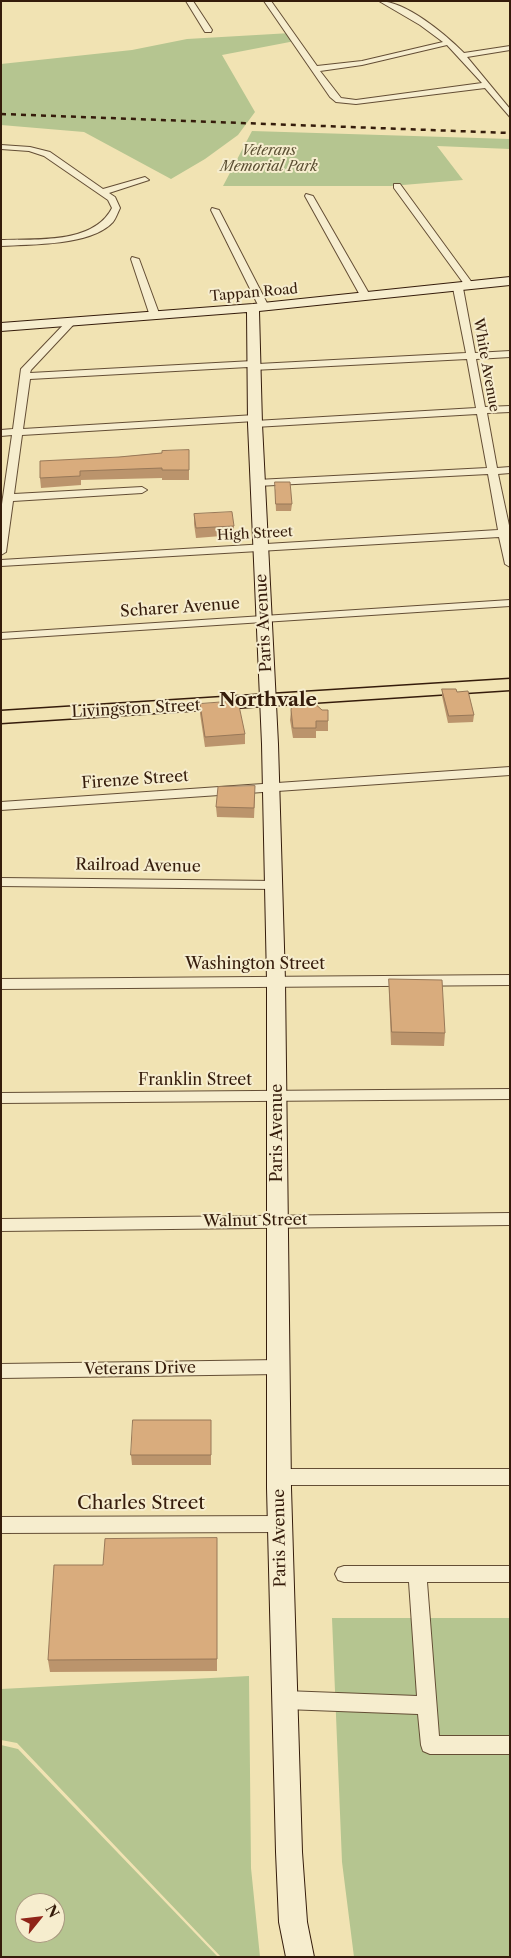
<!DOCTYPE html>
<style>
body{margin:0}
#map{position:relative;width:511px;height:1958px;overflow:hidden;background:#f1e3b3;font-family:"Libre Caslon Text",serif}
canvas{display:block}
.frame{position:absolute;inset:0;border:2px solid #351c0b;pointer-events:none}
.north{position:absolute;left:15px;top:1893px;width:50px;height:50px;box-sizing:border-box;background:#f6edce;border:1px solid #a99980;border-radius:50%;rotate:61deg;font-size:14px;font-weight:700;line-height:20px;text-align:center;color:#351c0b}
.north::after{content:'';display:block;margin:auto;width:18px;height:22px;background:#8f2418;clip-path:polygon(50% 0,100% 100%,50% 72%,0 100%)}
</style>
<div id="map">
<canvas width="511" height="1958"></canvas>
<div class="frame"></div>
<div class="north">N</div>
</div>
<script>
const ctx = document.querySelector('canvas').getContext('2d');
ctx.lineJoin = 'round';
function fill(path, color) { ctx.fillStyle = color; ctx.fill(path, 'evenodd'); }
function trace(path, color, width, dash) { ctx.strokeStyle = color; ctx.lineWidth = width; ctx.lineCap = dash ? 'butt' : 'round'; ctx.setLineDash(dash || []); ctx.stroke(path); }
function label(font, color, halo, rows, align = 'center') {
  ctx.font = font + ' "Libre Caslon Text",serif'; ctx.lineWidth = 4; ctx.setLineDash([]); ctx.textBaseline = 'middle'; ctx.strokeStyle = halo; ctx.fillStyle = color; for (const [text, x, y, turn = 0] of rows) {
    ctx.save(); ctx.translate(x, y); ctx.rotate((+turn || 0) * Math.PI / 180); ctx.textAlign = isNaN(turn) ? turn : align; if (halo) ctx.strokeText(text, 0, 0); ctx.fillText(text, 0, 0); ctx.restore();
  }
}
fill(new Path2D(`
 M291,33l4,8 -73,14 33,57 -17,23 -33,24 -34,20 -87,-47 -83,-7v-61l131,-14 55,-11z
 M252,131l258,8v10l-73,-3 26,34 -72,6h-168z
 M332,1618h178v339h-156l-12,-95z
 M249,1676l2,192 9,89h-39l-204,-214 -16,-3v-51z
 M1,1745l17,4 200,208h-217zM25,1903h30v30h-30z`), '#b5c590');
const street = new Path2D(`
 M186,1h7l19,29 -1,2h-6z
 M264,1h7l46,65 45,-5 81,-19 -23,-17 -41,-24c27,0 66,33 85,52l46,-7v4l-43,7 43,52v8l-25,-29 -129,16 -20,-2 -6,-5zM447,45l35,38 -126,17 -15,-2 -21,-27 42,-6z
 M1,145l29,2 20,5 53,37 42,-12 4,3 -40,13 6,4 5,11c-2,4 -4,10 -7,14 -22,24 -81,22 -112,24v-6c35,-1 93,4 111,-32l-4,-8 -64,-44 -15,-5 -28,-2z
 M394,184h6l73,100v4h-6l-73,-100z
 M306,194l7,2 58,101 -2,2 -8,-2 -56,-101z
 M212,208l7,2 50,97 -2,2 -8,-2 -48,-97z
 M132,257l7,2 21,57 -2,2 -8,-2 -19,-57z
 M458,285l5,3 12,65 35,-2v6l-34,2 9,48 25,-1v6l-23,1 10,55 13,-1v6l-12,1 12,56v37l-5,-3 -6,-27 -498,29v-6l497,-30 -10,-56 -231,12 -5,-3 5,-3 230,-12 -10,-54 -222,13 -5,-3 5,-3 221,-13 -9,-49 -214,11 -5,-3 -218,12 -7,50 232,-14 5,3 -5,3 -233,14 -8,59 128,-7 5,3 -5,3 -129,8 -7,51 -5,3v-44l11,-76 -11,1v-6l12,-1 8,-60 46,-48 8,2 -44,47 -1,3 223,-12 5,3 208,-11 -13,-65z
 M510,600v6l-509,33v-6z
 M510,767v8l-509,35v-8z
 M1,878l273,3 7,4 -7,4 -273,-3z
 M510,975v10l-509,4v-10z
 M510,1089v10l-509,4v-10z
 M510,1213v12l-509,6v-12z
 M279,1360l6,2 2,5 -2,5 -6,2 -278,4v-14z
 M279,1469h231v16h-231l-6,-3 -3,-5 3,-5z
 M280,1516l6,2 3,6 -3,6 -6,2 -279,1v-16z
 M344,1566h166v16h-83l12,154h71v18h-80l-7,-3 -2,-6 -3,-31 -133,-5 -7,-3 -2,-6 2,-6 7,-3 132,5 -8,-114h-65l-6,-2 -3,-6 3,-6z`);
const secondary = new Path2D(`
 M510,277v8l-251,26 3,113 16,320 7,237 6,507 11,364 5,70 7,35h-28l-7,-35 -3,-70 -9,-364v-507l-5,-237 -14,-320 -1,-112 -246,19v-8l252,-19z`);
const primary = new Path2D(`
 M510,679v11l-509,33v-12z`);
trace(street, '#644e35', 2);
trace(secondary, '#351c0b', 2);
trace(primary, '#351c0b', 3);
fill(street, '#f6edce');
fill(secondary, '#f6edce');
fill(primary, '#f1e3b3');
trace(new Path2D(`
 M1,114l509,19`), '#351c0b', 2.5, [5, 5]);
fill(new Path2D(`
 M189,450v30h-27v-2l-81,2v5l-40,3 -1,-10 79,-21z
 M275,489l17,15 -1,7h-15z
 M194,514l40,12v9l-38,3 -2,-14z
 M442,689l15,3 17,23 -1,7 -25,1 -6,-27z
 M200,704l45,30v10l-40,3 -5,-33z
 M291,710l37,11v10h-12v7h-23l-3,-18z
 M255,796l-1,22 -37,-1 -1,-10z
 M389,979l56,54 -1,13 -53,-1 -2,-52z
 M211,1429v36h-79l-1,-10z
 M217,1550v121l-167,1 -2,-12 55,-95z`), '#bb946c');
const building = new Path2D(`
 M189,450v20h-27v-2l-82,3v5l-40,2v-17l79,-4 43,-4v-2z
 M275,482h15l2,22h-16z
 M232,512l2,14 -38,2 -2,-14z
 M442,689h14l1,3 11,-1 6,24 -25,1z
 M303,699l10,3 9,8h6v11h-12v7h-23l-2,-18 1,-7z
 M238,701l7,33 -40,3 -5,-33z
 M255,786l-1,22 -38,-1 2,-20z
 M389,979l53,1 3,53 -53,-1z
 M133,1420h78v35h-80z
 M217,1538v121l-169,1 6,-95h49l2,-26z`);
fill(building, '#d9ac7d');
trace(building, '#987858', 1);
label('italic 14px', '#5b4f33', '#f6edce', [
 ["Veterans",269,151],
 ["Memorial Park",269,167]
]);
label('14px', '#351c0b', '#f6edce', [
 ["Tappan Road",254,293,-5],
 ["White Avenue",486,365,80],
 ["High Street",255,534,-3]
]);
label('16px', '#351c0b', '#f6edce', [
 ["Scharer Avenue",180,608,-4],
 ["Paris Avenue",264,623,-93],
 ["Livingston Street",136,709,-3],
 ["Firenze Street",135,780,-4],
 ["Railroad Avenue",138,866,1],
 ["Washington Street",255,964],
 ["Franklin Street",195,1080],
 ["Paris Avenue",277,1133,-90],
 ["Walnut Street",255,1221,-1],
 ["Veterans Drive",140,1369,-1],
 ["Paris Avenue",280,1538,-91]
]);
label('bold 19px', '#351c0b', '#f6edce', [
 ["Northvale",268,701]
]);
label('19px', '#351c0b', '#f6edce', [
 ["Charles Street",141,1504]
]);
</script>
